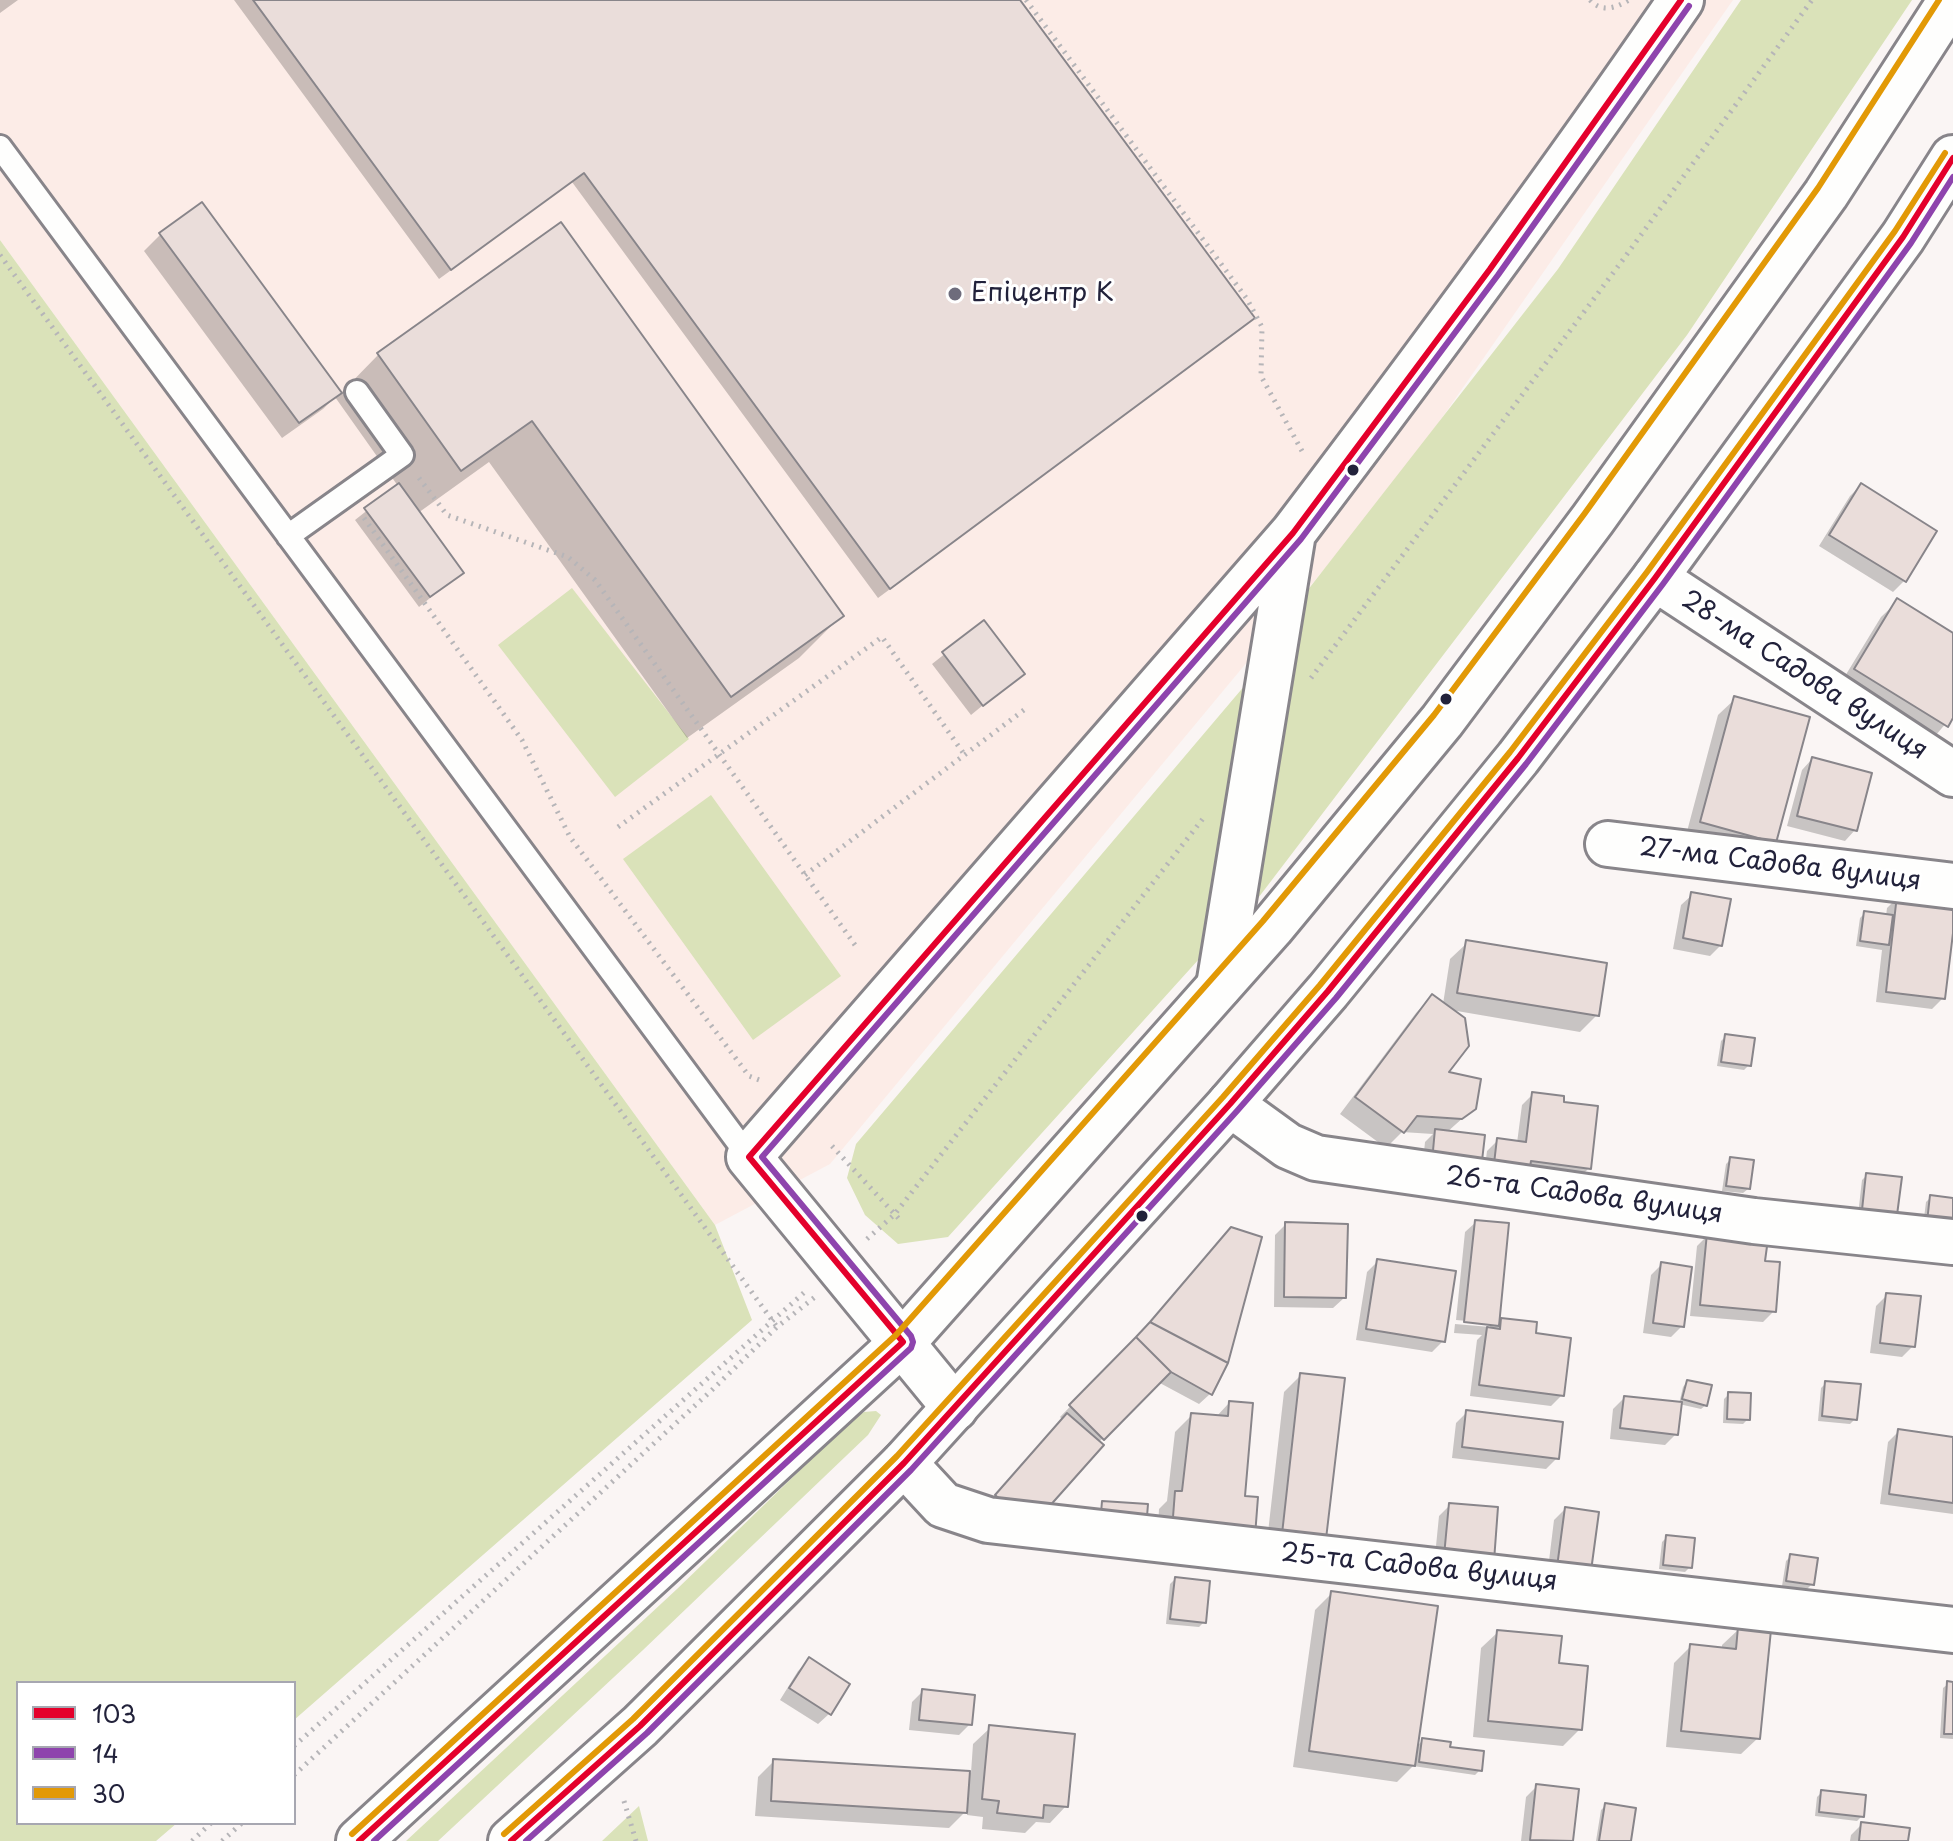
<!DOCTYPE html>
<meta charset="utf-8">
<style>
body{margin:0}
#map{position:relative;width:1953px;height:1841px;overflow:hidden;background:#faf5f4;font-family:"Playpen Sans",sans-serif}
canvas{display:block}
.legend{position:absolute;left:16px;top:1681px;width:280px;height:144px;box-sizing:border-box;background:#fff;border:2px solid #a7a7b1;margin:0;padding:10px 14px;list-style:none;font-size:24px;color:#22223b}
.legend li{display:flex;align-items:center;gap:16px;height:40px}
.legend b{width:40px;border:2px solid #a7a7b1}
</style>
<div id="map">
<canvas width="1953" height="1841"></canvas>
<ul class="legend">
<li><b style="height:10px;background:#e4002b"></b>103</li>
<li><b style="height:10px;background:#8e44ad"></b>14</li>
<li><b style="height:10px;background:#e29906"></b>30</li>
</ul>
</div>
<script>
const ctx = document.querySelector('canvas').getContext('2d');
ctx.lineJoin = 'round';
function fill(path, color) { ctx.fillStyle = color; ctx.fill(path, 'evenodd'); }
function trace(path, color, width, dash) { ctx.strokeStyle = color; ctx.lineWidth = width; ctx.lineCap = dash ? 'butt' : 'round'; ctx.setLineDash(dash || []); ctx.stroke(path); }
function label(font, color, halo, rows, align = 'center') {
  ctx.font = font + ' "Playpen Sans",sans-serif'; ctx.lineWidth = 6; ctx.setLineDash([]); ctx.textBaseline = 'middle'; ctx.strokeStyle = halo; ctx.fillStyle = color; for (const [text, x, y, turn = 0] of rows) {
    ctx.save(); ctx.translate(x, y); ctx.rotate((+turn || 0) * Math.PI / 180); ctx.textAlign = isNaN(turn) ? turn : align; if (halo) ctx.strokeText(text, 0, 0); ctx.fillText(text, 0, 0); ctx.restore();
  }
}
fill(new Path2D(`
 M0,0h1733l-333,478 -570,686 -115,61 -715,-985z`), '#fcece7');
fill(new Path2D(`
 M1741,0h171l-225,335 -438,575 58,-319 251,-322z
 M0,240l715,985 37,95 -458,400v-37h-276v140h159l-21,18h-156z
 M572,588l117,151 -74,58 -117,-152z
 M1246,684l-47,275 -251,278 -50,7 -33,-29 -18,-37 9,-34z
 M711,795l130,181 -88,64 -130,-181z
 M876,1411l5,4 -13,20 -225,215 -205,191h-32l271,-252 176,-170 11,-7z
 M639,1806l9,35h-46z`), '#dae2b9');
fill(new Path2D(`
 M0,0h18l-18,13z
 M234,0h783l236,318 -11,10 -364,270 -306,-416 -133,97z
 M560,225l282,390 -43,43 -112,80 -198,-276 -71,51 44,59 -43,35 -64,-87 43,-34 -63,-89 -12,12 -41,29 -138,-187 17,-17 179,160 38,-39z
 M1861,485l74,46 -31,50 -11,11 -74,-46 31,-50z
 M1898,601l55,34v80l-23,27 -91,-56 42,-69z
 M984,623l38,50 -51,42 -39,-51z
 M1735,699l39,143 -89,-3 33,-124z
 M1812,759l43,71 -10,11 -58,-15 15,-56z
 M1692,895l29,50 -11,11 -37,-7 8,-44z
 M1898,897l55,19 -10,82 -11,11 -56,-7 6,-52 -26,-4 4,-28 5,-5 21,3 1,-8z
 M1467,943l130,72 -17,17 -129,-22 -5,64 28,34 -28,25 -25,49 4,-40 8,-8 -31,-2 -16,16 -46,-34 76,-101 16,-17 11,8 7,-45z
 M1726,1036l23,29 -5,5 -27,-4 4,-25z
 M1533,1094l56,74 -11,11 -96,12 5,-40 11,-11 19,3 5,-38z
 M1731,1159l17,30 -5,4 -21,-2 4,-27z
 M1867,1175l29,39 -38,1 4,-35z
 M1931,1197l22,3 -30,26 3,-24z
 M1476,1222l20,104 6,-6 31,15 29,60 -11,11 -81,-10 7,-56 5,-5 -28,-2 1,-9 35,3v-4l-34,-3 9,-88z
 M1286,1224l58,74 -11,10 -59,-1 1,-72z
 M1231,1229l-21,165 -11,10 -41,-22 -60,61 3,2 -115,62 77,-87 -3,-3 76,-78z
 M1708,1235l55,28 11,48 -11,11 -73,-6 7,-70z
 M1378,1261l65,80 -11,11 -76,-12 11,-68z
 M1662,1264l20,62 -11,11 -28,-4 8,-58z
 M1887,1295l26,51 -11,11 -32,-4 6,-47z
 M1301,1375l7,180 -42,-5 18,-158z
 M1687,1382l19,23 -5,4 -22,-5 -3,30 -11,11 -55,-6 3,-30 11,-11 55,6 4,-17z
 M1826,1383l29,36 -5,5 -32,-3 3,-33z
 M1729,1394l19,25 -5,5 -20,-1 1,-24z
 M1229,1403l22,2 -94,141 2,-37 8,-8 8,-69 17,-17 24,2z
 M1467,1412l90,46 -11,11 -94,-11 4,-35z
 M1899,1431l54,8v75l-73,-10 8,-62z
 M1450,1505l42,55 -58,6 5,-50z
 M1565,1509l31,4 -49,64 7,-57z
 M1667,1537l23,30 -5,5 -26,-3 3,-27z
 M1791,1556l21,28 -5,5 -25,-3 4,-25z
 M1175,1579l29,43 -5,5 -33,-3 4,-40z
 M1332,1593l84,154 7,-7 25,8 32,22 -5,5 -62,-9 -16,16 -104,-15 22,-157z
 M1739,1629l19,109 -17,16 -75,-7 8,-84 17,-17 31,3v-4z
 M1498,1632l58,33 24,64 -17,17 -90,-9 8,-89z
 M809,1660l20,54 -11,10 -38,-24 18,-29z
 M1948,1684h5v55l-13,-1 3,-50z
 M923,1691l47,33 -11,11 -50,-5 3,-28z
 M990,1728l76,78 -16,17 -14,-1 -11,11 -43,-4 1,-12 -16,-2v-5l-18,18 -194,-12 3,-39 16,-16 197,12 2,-29z
 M1537,1786l40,5 -6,50h-50l5,-44z
 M1822,1792l40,24 -5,5 -42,-5 2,-19z
 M1606,1805l23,36h-33l5,-31z
 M1861,1825l45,16h-56l1,-6z`), '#0003');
const building = new Path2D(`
 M253,0h767l235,318 -365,271 -306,-416 -133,97z
 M202,202l140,191 -43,30 -140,-190z
 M561,222l283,394 -113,81 -199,-276 -71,50 -84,-118z
 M399,483l65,90 -34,24 -66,-89z
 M1861,483l76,48 -31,51 -77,-47z
 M1897,598l56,35v85l-5,9 -94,-58z
 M984,620l41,54 -42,32 -41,-54z
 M1734,696l76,21 -34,126 -76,-21z
 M1812,757l60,16 -15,58 -60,-15z
 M1691,892l40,7 -9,47 -39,-8z
 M1897,895l56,7v31l-8,66 -59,-7z
 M1864,911l29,4 -4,30 -29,-4z
 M1466,940l141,23 -8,53 -142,-23z
 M1432,994l33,24 4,28 -20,26 32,7 -5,30 -14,10 -45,-3 -13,17 -49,-36z
 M1725,1034l30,4 -4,28 -30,-4z
 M1532,1092l32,4v6l34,4 -7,63 -60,-8 -4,25 -35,-5 5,-43 29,4z
 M1435,1129l50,6 -5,43 -49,-6z
 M1730,1157l24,3 -4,29 -24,-3z
 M1866,1173l36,4 -5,38 -35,-5z
 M1930,1195l23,3v28l-26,-4z
 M1475,1220l34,3 -10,103 -35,-4z
 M1285,1222l63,2 -2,74 -62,-1z
 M1231,1227l31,10 -34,126 -78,-41z
 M1707,1233l61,6 -3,22 15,1 -4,50 -76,-7z
 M1377,1259l79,12 -11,71 -79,-13z
 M1661,1262l31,5 -8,60 -31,-4z
 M1886,1293l35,3 -6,51 -35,-4z
 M1501,1318l36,4 -1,11 35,5 -7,58 -85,-11 8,-58 13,2z
 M1150,1322l78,41 -16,32 -41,-23 -35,-35z
 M1136,1337l35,35 -67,68 -35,-35z
 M1300,1373l45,5 -19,161 -44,-5z
 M1687,1380l25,5 -5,21 -25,-7z
 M1825,1381l36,3 -4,36 -35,-4z
 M1728,1392l23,1 -1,27 -23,-1z
 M1624,1396l58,6 -4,33 -58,-7z
 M1229,1401l24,2 -8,93 13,1 -3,39 -83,-6 3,-39h7l9,-78 37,3z
 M1466,1410l97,12 -4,37 -97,-12z
 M1067,1413l37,32 -73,82 -36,-32z
 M1898,1429l55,8v66l-64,-9z
 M1102,1501l46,3 -2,25 -46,-3z
 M1449,1503l49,4 -4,54 -50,-5z
 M1565,1507l34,5 -8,59 -34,-4z
 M1666,1535l29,3 -3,30 -29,-3z
 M1790,1554l28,4 -4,27 -28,-4z
 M1175,1577l35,4 -4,42 -36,-4z
 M1331,1591l107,15 -23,160 -106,-15z
 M1738,1627l33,3 -11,109 -79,-8 9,-87 46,5z
 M1497,1630l65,6 -3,27 29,3 -6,64 -94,-9z
 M809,1657l41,27 -19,31 -42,-27z
 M1947,1681l6,1v52h-9z
 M922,1689l53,6 -3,30 -53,-5z
 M989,1725l86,9 -7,73 -24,-2 -1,13 -46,-5 2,-12 -17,-2z
 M1422,1738l29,4 -1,5 34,4 -2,20 -63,-9z
 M773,1759l197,12 -3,42 -196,-12z
 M1536,1784l43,5 -6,52 -43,-1z
 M1821,1790l45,5 -2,22 -45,-5z
 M1605,1803l31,5 -5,33h-32z
 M1861,1822l49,6 -2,13h-49z`);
fill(building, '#eaddda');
trace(building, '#88858a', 2);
const lane = new Path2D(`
 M0,147l749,1010
 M288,536l114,-81 -45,-63`);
const street = new Path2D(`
 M1655,578l298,196
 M1608,844l345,42
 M1219,986l74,-453
 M1230,1104l58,42 28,12 438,63 199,21
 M955,1408l-206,-251 544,-624c133,-175 264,-352 388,-533
 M904,1463l39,42 45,15 965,110`);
const highway = new Path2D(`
 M359,1841l544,-499 368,-414 171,-207 151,-202 233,-325 125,-194
 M511,1841l129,-115 264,-263 326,-359 98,-113 190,-233 137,-180 248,-341 50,-79`);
trace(lane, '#88858a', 28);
trace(street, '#88858a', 50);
trace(highway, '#88858a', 50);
trace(new Path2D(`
 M1026,0l221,299 15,28 -1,49 41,75
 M1590,0c12,13 25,8 39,0
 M0,255l777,1072
 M419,478l28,37 121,42 27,23 260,365
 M364,518l158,222 48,97 179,239 13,5
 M1311,678l311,-417 190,-261
 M618,827l264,-190 82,117
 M805,875l219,-165
 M832,1146l70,76
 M867,1239l27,-24 311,-399
 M294,1746l513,-456
 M294,1775l419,-386 64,-62 38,-30
 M624,1801l12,40
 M192,1841l19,-18
 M222,1841l20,-18`), '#b6b5b8', 5, [2, 6]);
trace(lane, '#fefefd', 22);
trace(street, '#fefefd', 44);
trace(highway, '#fefefd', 44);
trace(new Path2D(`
 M359,1841l544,-499 -154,-185 544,-624 197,-264 191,-269
 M511,1841l129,-115 264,-263 326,-359 98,-113 190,-233 137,-180 248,-341 50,-79`), '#e4002b', 6);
trace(new Path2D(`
 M374,1841l537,-493 2,-6 -2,-6 -149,-179 539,-618 197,-264 191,-269
 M526,1841l121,-108 264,-263 326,-359 99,-113 190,-234 137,-180 248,-341 42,-66`), '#8e44ad', 6);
trace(new Path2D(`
 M352,1834l544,-499 367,-414 171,-206 151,-202 233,-325 121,-188
 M504,1834l129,-115 264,-263 326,-359 97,-112 190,-233 137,-180 248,-341 50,-78`), '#e29906', 6);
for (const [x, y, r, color] of [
 [955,294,8,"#6e6c7c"],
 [1353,470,7,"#22223b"],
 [1446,699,7,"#22223b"],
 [1142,1216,7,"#22223b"]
]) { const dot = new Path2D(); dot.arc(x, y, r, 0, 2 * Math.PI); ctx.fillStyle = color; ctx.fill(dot); trace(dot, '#fff', 3); }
label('26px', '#22223b', '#fff', [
 ["Епіцентр К",971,294]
], 'left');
label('26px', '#22223b', '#fff', [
 ["28-ма Садова вулиця",1804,676,33],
 ["27-ма Садова вулиця",1780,865,7],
 ["26-та Садова вулиця",1584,1196,8],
 ["25-та Садова вулиця",1419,1568,6]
]);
</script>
